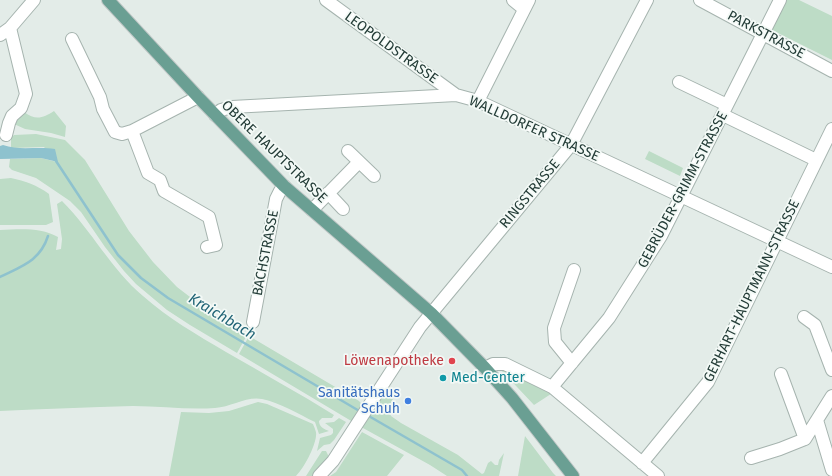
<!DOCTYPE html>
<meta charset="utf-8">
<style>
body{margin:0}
canvas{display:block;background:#e3ece8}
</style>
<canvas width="832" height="476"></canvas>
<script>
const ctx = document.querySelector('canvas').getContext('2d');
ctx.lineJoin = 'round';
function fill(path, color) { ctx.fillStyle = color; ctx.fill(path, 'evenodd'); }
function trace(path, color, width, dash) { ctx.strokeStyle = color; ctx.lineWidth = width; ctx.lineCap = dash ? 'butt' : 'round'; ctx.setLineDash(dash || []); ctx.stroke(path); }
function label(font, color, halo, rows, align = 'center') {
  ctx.font = font + ' "Fira Sans",sans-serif'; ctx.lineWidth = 3.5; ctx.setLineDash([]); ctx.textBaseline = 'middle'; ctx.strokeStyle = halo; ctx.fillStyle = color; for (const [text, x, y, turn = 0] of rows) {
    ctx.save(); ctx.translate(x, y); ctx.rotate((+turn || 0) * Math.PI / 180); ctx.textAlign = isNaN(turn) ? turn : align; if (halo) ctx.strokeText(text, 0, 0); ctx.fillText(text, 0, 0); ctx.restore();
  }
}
fill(new Path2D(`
 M787,0h12l33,16v44l-60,-30z
 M54,111l12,15 -1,11 -14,-4 -26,-4 -11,-5 1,-5 9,-7c12,9 19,6 30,-1z
 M36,134l29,6 20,20 44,71 24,31 24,25 30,23 40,25 -10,18 -47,-28 -23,-15 -31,-26 -12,-13 -19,-24 -24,-35 -11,-11 -34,-23 -24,-8 -3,-3 1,-8 31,-1 16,4 -13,-15 -33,1v-10l3,-3z
 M649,151l34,17 -3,8 -35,-17z
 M11,178c14,3 26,7 38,16l4,28 -7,3h-46v-46z
 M62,201c30,30 49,68 81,95 25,22 54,39 83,56 36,21 73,41 108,63l-2,3h-10l-3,3c0,6 5,8 10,10l-10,3 -4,-12c-17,-8 -34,-19 -53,-23 -15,-3 -31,8 -47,9 -27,2 -54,-2 -82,-2 -44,1 -89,3 -133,5v-181c19,-1 41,-3 58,7l-2,13 5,-1 1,-10 -5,-35z
 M249,336l110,65 12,13 12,-19 10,4 -5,9 3,8 10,7 57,32 24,19 2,-1 4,-10 3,-2 4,4h3l1,-5 5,-7 -5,23h-52l-17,-11 -67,-37 -124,-74z
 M503,368l51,24 -20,13 -33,-35z
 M258,402l9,2 46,20c1,3 4,8 3,12 -1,11 -12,32 -20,40h-127l12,-64 28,1 20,-2z
 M339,418l7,4 -12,18 -4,4 -6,1 -7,6 3,-13 11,-3 2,-2v-4l-8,-6 9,-1z
 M362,432l42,23 -17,21h-57l6,-4z
 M525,436l28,37 3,3h-38z
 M322,451h4l3,6 -17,19h-6z`), '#bddcc6');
fill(new Path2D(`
 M3,145c16,6 35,1 52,4l3,13 -17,-4 -41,1v-13z`), '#8ec2ce');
trace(new Path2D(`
 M56,161l62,94 23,23 27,20 193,114
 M0,277c22,-11 40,-16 48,-41
 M367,415l95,55 5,6`), '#8ec2ce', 2.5);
const minor = new Path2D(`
 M326,0l130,95
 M513,0l11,9
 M700,0l132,71
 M0,35l10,-7
 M72,39l28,58 3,12 12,23 7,2 10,-3 16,42 12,7 4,11 45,26 7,28 -9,2
 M679,82l48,23
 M478,101l51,-101
 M215,115l6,-5 11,-3 224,-12 22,6 354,166
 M723,115l93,45
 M132,131l66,-34
 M6,135l3,-12 3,-7 9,-8 5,-14 -16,-66 24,-28
 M348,151l26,25
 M328,193l15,16
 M312,210l47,-48
 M804,317l11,8 17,45
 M253,322l23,-123 4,-8 4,-5
 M572,363l-17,-21 -1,-14 20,-58
 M485,368l8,-4h12l47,23 106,89
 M781,374l24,65
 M552,387l57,-69 52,-82 119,-236
 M817,420l15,50
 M751,458l29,-9 25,-10 27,-43
 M642,463l66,-81 124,-253
 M319,476l14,-15 87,-134 151,-182 76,-145`);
const major = new Path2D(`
 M108,0l90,97 86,89 147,127 54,55 27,30 61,78`);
trace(minor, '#a6b4af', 14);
trace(major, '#c1c8c7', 14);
trace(minor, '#fff', 12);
trace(major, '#6a9f93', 12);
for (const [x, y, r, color] of [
 [452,361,4,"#e0444e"],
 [443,378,4,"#0f9aa8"],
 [408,401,4,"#3f7fe0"]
]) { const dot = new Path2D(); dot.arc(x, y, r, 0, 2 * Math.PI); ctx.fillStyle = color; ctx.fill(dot); trace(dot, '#f3f9f6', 1.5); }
label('14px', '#233c37', '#f3f9f6', [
 ["PARKSTRASSE",766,35,28],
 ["LEOPOLDSTRASSE",391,48,36],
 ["WALLDORFER STRASSE",534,129,24],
 ["OBERE HAUPTSTRASSE",274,152,44],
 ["GEBRÜDER-GRIMM-STRASSE",683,190,-62],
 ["RINGSTRASSE",530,194,-50],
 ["BACHSTRASSE",266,253,-79],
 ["GERHART-HAUPTMANN-STRASSE",752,291,-64]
]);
label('14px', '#be3a42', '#f3f9f6', [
 ["Löwenapotheke",444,361]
], 'right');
label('14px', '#0d838f', '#f3f9f6', [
 ["Med-Center",451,378]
], 'left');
label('14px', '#366cbe', '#f3f9f6', [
 ["Sanitätshaus",400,393],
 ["Schuh",400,409]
], 'right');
label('italic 15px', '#206476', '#f3f9f6', [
 ["Kraichbach",222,317,31]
]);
</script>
